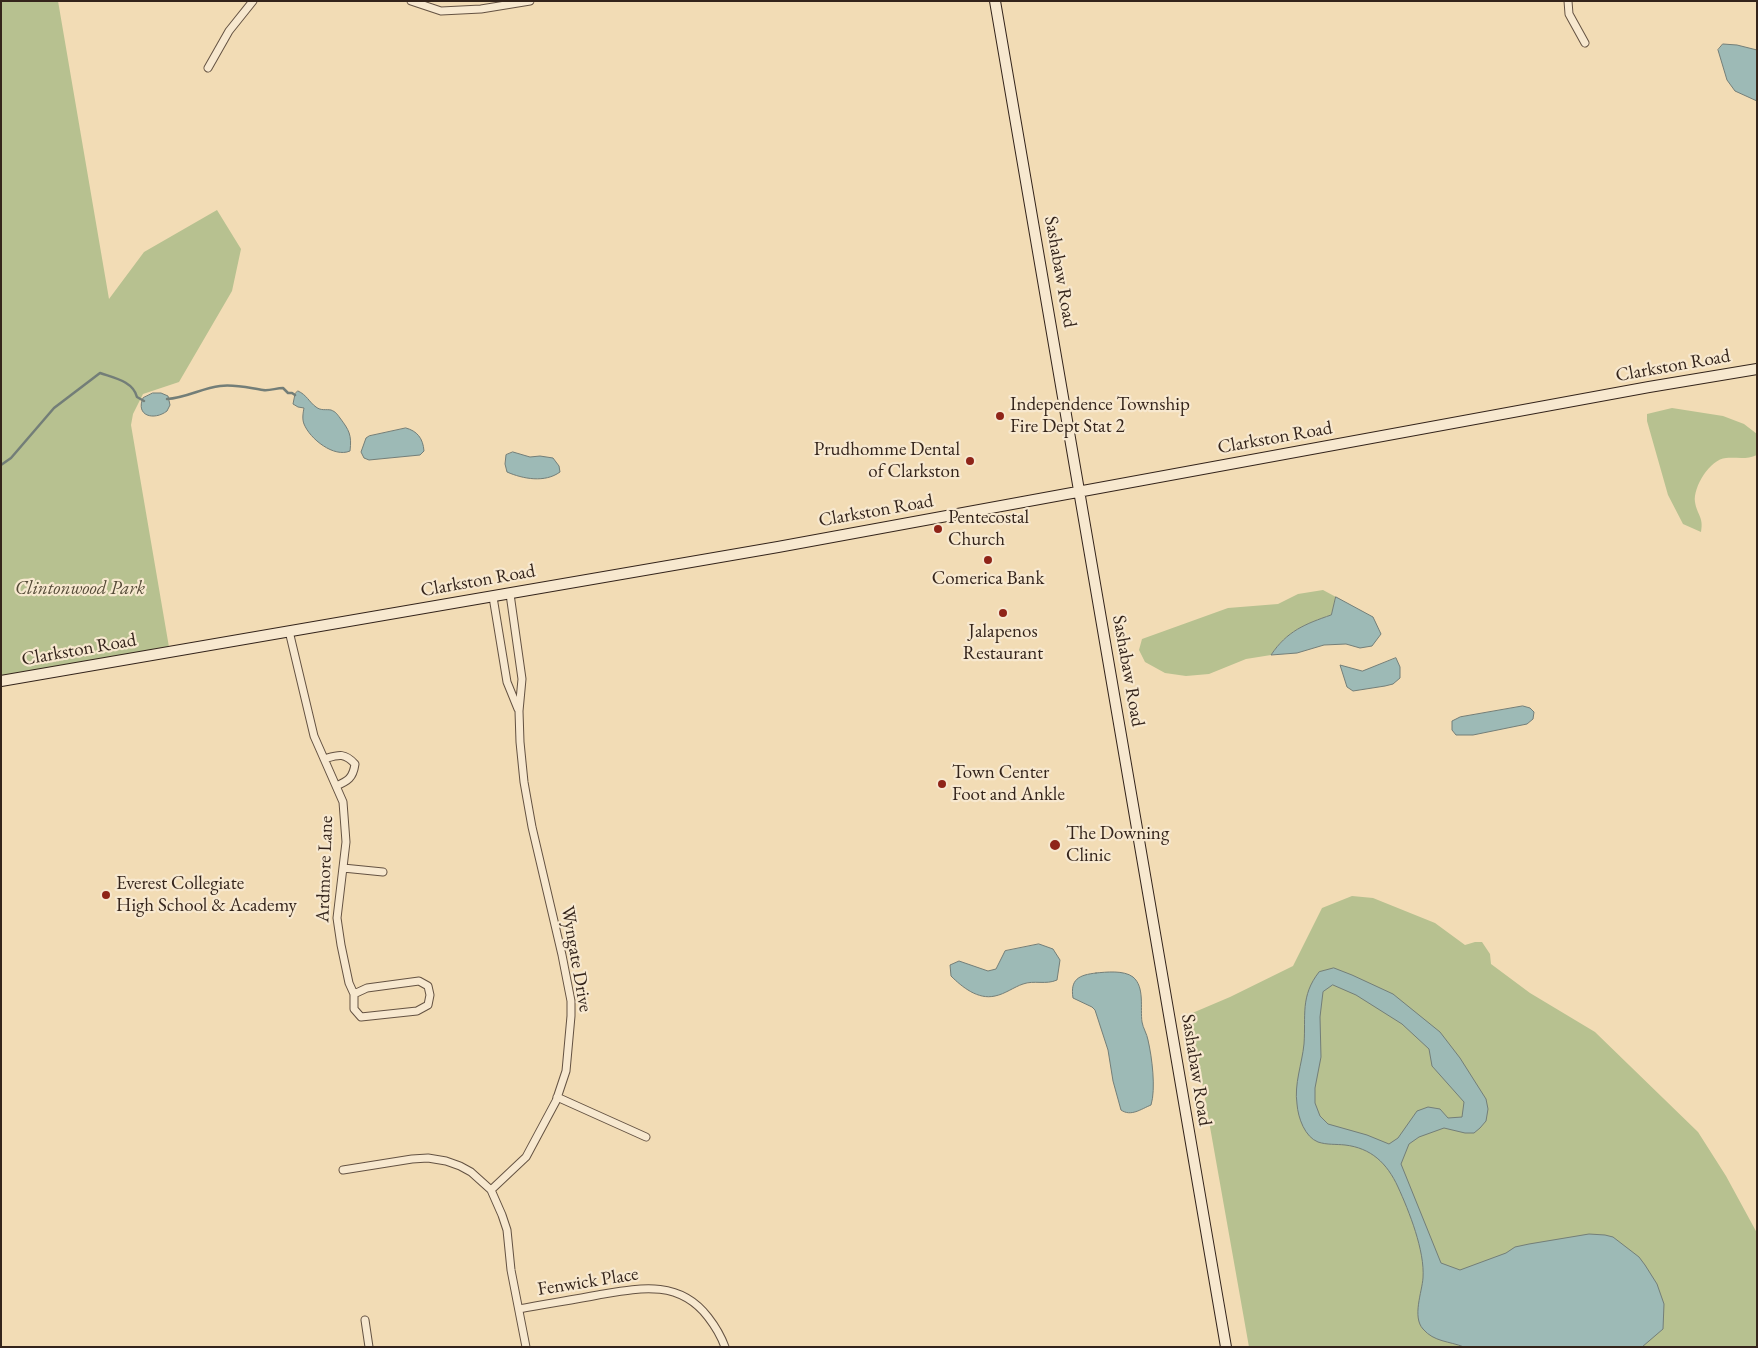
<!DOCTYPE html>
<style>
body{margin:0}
#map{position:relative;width:1758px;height:1348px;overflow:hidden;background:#f2dcb5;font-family:"EB Garamond",serif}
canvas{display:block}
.frame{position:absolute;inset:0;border:2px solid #34241b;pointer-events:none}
</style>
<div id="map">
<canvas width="1758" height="1348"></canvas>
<div class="frame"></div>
</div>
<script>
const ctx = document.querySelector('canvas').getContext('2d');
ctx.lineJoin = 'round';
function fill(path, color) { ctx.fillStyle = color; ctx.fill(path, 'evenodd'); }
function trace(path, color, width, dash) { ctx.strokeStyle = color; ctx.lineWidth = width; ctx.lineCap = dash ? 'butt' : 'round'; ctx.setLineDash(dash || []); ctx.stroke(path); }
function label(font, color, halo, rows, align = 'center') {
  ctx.font = font + ' "EB Garamond",serif'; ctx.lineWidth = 4.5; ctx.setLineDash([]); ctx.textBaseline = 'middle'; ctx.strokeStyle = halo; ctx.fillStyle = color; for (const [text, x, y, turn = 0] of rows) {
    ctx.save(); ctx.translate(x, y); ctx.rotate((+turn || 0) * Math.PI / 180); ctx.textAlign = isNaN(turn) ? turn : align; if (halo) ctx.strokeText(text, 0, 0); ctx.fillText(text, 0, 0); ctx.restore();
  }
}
fill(new Path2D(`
 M1,1h57l51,298 35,-47 73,-42 24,39 -9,42 -53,91 -36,12 -10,20 -2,11 39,228 -169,30z
 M1672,408l51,8 21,8 13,10v21c-11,5 -20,2 -31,3 -16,1 -33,29 -31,44 2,13 9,15 6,30l-18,-8 -15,-29 -21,-74v-7z
 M1323,590l13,7 -5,18c-26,9 -44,16 -60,40l-25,4 -37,15 -23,2 -21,-3 -20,-11 -6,-12 3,-11 86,-31 50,-4 20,-10z
 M1352,896l21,2 62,25 30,22 10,-3h7l8,12 1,10 39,29 65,39 103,100 28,44 31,57v114h-508l-59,-333 40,-17 63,-31 29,-58z`), '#b7c190');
const water = new Path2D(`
 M1723,44l14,1 20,5v51l-22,-10 -8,-11 -9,-30z
 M298,391c9,4 11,11 18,16 5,4 10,2 15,3 5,2 6,4 9,8 9,12 12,17 10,33 -16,7 -40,-12 -46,-27 -2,-5 -1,-11 0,-16l-6,-1 -5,-3 2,-10z
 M153,393h8l7,3 2,9 -3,6c-13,10 -32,5 -24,-13z
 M406,428c11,3 17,10 18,23l-4,4 -51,5 -5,-2 -3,-6 5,-14 3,-2z
 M513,452l17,5 10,-1 13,2 6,8 1,6c-15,11 -37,7 -53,0l-2,-8 1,-9z
 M1336,597l37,20 8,17 -9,12 -12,2 -14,-4 -22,1 -27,8 -26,2c16,-24 34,-31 60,-40z
 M1396,658l4,9v11l-7,6 -8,2 -32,5 -6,-4 -7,-22 22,6z
 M1523,706l7,2 4,4 -1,7 -6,5 -54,11h-17l-4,-5v-9l8,-4z
 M1039,944l14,5 7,11 -3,20c-11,5 -23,0 -34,4 -9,3 -18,10 -28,12 -17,4 -33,-9 -44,-20l-1,-11 9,-4 29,10 8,-2 9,-18z
 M1334,968l18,7 41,19 47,38 20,26 26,41 2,10 -2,12 -6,7 -6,5h-9l-21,-5 -25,9 -10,7 -8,20 40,99 19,7 46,-17 9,-6 14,-3 60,-10 16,1 8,2 26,20 6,8 12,19 7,20 -1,25 -21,18h-178c-15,-6 -30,-5 -41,-18 -11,-12 -1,-37 0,-51 2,-27 -14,-67 -25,-91 -11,-24 -27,-39 -53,-42 -9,-1 -18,0 -27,-3 -13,-5 -20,-24 -21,-38 -3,-20 5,-40 7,-60 2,-28 -4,-48 15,-72zM1333,985l23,10 46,29 27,25 3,17 32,36 -2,15 -14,1 -8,-9 -12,-2 -11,4 -19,27 -9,6 -22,-9 -39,-11 -8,-8 -5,-13v-15l6,-31 -1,-40 3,-25z
 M1096,973c10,-1 28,-3 37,4 12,10 7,31 9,45 1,6 5,12 6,18 4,17 8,49 3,65 -10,4 -20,12 -30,5l-8,-29 -5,-31 -13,-40 -3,-3 -19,-9c-3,-19 6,-23 23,-25z`);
fill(water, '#9dbab6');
trace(water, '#737e78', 1);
trace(new Path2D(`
 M167,399c19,-1 35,-11 53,-13 15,-2 29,2 43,4 7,1 13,-2 20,-2l5,5h4l3,2
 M1,465l10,-7 43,-50 46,-35c14,5 33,8 37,24l7,4`), '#737e78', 2.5);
const street = new Path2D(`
 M411,1l30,10 40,-2 49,-8
 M1568,1l1,13 16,29
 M208,68l21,-37 24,-30
 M493,597l14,85 11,27
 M289,631l25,105 29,66 3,40 -9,76 4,27 8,38 5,11v15l7,8 56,-6 11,-6 2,-10 -2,-9 -9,-5 -52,7 -13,6
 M324,759c14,-4 20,-7 31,5 -2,14 -7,17 -19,22
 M343,868l40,4
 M557,1097l89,40
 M343,1170l69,-11 16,-1 18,3 14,5 11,6 20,18 11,25 5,15 4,40 15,77
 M491,1190l35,-33 30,-56 10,-30 5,-55v-15l-9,-46 -30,-128 -8,-45 -4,-40 -1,-31 3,-32 -12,-85
 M519,1309c26,-5 53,-9 79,-14 41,-7 81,-16 110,22 7,9 13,19 17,30
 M365,1320l4,27`);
const secondary = new Path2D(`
 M995,1l231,1346
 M1,681l777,-134 871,-160 108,-18`);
trace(street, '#645242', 9);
trace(secondary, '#34241b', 12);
trace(street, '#f7e8cf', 7);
trace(secondary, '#f7e8cf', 10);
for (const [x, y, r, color] of [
 [1000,416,5,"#8f2418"],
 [970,461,5,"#8f2418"],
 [938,529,5,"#8f2418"],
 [988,560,5,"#8f2418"],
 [1003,613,5,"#8f2418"],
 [942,784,5,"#8f2418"],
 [1055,845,6,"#8f2418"],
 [106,895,5,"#8f2418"]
]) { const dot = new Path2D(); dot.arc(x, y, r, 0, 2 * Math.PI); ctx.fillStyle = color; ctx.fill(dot); trace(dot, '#f7e8cf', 2); }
label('19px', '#34241b', '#f7e8cf', [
 ["Sashabaw Road",1060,272,80],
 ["Clarkston Road",1673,366,-10],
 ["Clarkston Road",1275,438,-10],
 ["Clarkston Road",876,511,-10],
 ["Clarkston Road",478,581,-10],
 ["Clarkston Road",79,650,-10],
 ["Sashabaw Road",1128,671,80],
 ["Ardmore Lane",325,869,-88],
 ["Wyngate Drive",576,959,80],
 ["Sashabaw Road",1196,1070,81],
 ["Fenwick Place",588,1282,-9]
]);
label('19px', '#34241b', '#f7e8cf', [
 ["Independence Township",1010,405],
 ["Fire Dept Stat 2",1010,427],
 ["Prudhomme Dental",960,450,"right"],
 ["of Clarkston",960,472,"right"],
 ["Pentecostal",948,518],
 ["Church",948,540],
 ["Comerica Bank",988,579,"center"],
 ["Jalapenos",1003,632,"center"],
 ["Restaurant",1003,654,"center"],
 ["Town Center",952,773],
 ["Foot and Ankle",952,795],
 ["The Downing",1066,834],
 ["Clinic",1066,856],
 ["Everest Collegiate",116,884],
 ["High School & Academy",116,906]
], 'left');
label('italic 19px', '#554b38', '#f7e8cf', [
 ["Clintonwood Park",80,589]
]);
</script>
